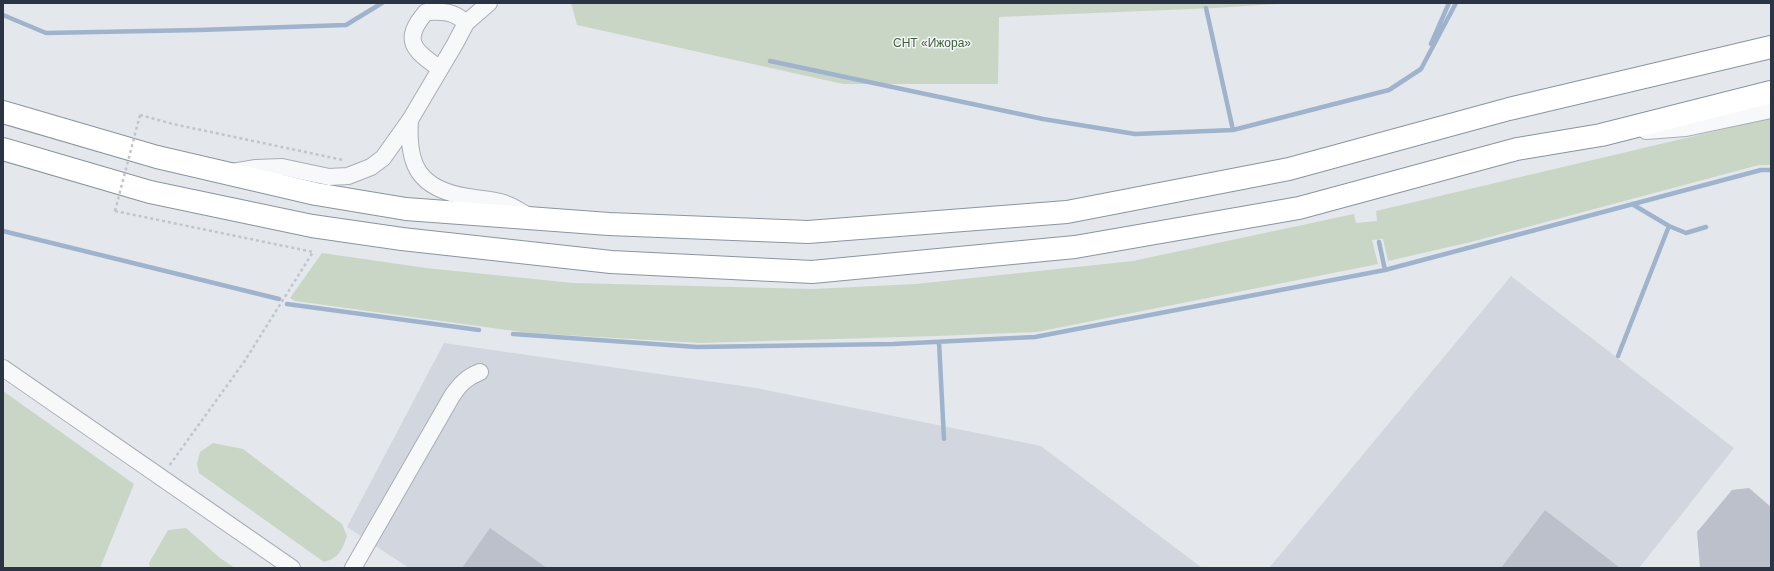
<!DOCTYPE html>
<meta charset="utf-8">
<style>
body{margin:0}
#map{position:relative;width:1774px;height:571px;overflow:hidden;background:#e4e7ec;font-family:Helvetica,sans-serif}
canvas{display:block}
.frame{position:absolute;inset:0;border:4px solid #2b3445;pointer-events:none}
</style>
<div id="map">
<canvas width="1774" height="571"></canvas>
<div class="frame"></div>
</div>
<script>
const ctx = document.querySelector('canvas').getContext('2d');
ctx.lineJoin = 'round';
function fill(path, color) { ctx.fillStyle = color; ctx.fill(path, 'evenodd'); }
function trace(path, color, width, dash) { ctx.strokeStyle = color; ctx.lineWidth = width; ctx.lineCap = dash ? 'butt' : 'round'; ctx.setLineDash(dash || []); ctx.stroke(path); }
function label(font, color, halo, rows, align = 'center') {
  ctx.font = font + ' Helvetica,sans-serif'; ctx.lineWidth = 3; ctx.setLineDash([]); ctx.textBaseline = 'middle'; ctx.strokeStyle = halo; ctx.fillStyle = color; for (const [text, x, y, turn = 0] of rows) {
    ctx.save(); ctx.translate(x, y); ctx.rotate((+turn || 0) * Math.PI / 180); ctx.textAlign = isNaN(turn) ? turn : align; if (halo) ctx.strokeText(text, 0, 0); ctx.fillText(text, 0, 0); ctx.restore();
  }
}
fill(new Path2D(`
 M1511,276l223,172 -95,120h-370z
 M444,343l312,45 285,58 161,122h-793l-62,-41z`), '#d2d6de');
fill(new Path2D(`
 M571,3h722l-78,5 -216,9 -1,67h-155l-266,-59z
 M1771,118v47h-12l-288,77 -83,19 -5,-22 -11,1 6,24 -341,68 -101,4 -236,7 -171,-10 -234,-32 -5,-3 32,-45 104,15 147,15 240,6 103,-5 217,-23 221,-47 2,9 21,-2 -1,-10z
 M3,391l131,93 -34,84h-97z
 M213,443l30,6 99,75 5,12c-5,14 -8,22 -23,26l-125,-89 -2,-9 3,-12z
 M186,528l34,30 15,10h-85l-1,-5 19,-33z`), '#c9d6c5');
trace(new Path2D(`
 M3,15l43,18 153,-3 147,-5 36,-22
 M1431,44l18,-41
 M770,61l273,58 92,15 98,-4 -27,-122
 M1233,130l156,-40 32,-21 35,-66
 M1632,204l37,22 17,7 20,-6
 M3,231l276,68
 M1379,242l6,28
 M287,304l192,26
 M513,334l184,13 196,-3 142,-7 350,-67 376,-100h10
 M939,342l5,97
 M1618,356l51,-130`), '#9fb4cc', 4.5);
fill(new Path2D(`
 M1749,488l22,19v61h-71l-3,-36 35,-42z
 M1545,510l75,58h-119z
 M490,528l57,40h-85z`), '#bbc0ca');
const minor = new Path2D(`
 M440,69c-26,-19 -39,-28 -14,-57 16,-1 28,-1 40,11
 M410,120c-3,46 9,69 58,77 11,2 25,2 36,6 9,3 17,9 25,13
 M1646,131l40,-3 85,-18
 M232,172l24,-4 26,-1 47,10 19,-1 23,-9 12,-9 27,-38 45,-76 11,-21 23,-20
 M3,368l289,200
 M353,568l99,-172c8,-12 15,-19 28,-24`);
const highway = new Path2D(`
 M3,112l154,45 159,37 90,15 203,15 199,8 259,-20 222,-43 220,-60 262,-62
 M3,149l147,43 162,34 90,13 209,23 201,10 263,-25 224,-39 218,-59 84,-14 170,-43`);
trace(minor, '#a9aeb7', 18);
trace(highway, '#8b94a3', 24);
trace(new Path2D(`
 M140,115l33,9 170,36
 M115,211l198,41 -69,110 -75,104`), '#c2c5cb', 2.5, [3, 3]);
trace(minor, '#f7f8fa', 16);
trace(highway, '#fff', 22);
trace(new Path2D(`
 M115,211l25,-96`), '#c2c5cb', 2.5, [3, 3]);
label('12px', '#3f6138', '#f4f6f9', [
 ["СНТ «Ижора»",932,44]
]);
</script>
